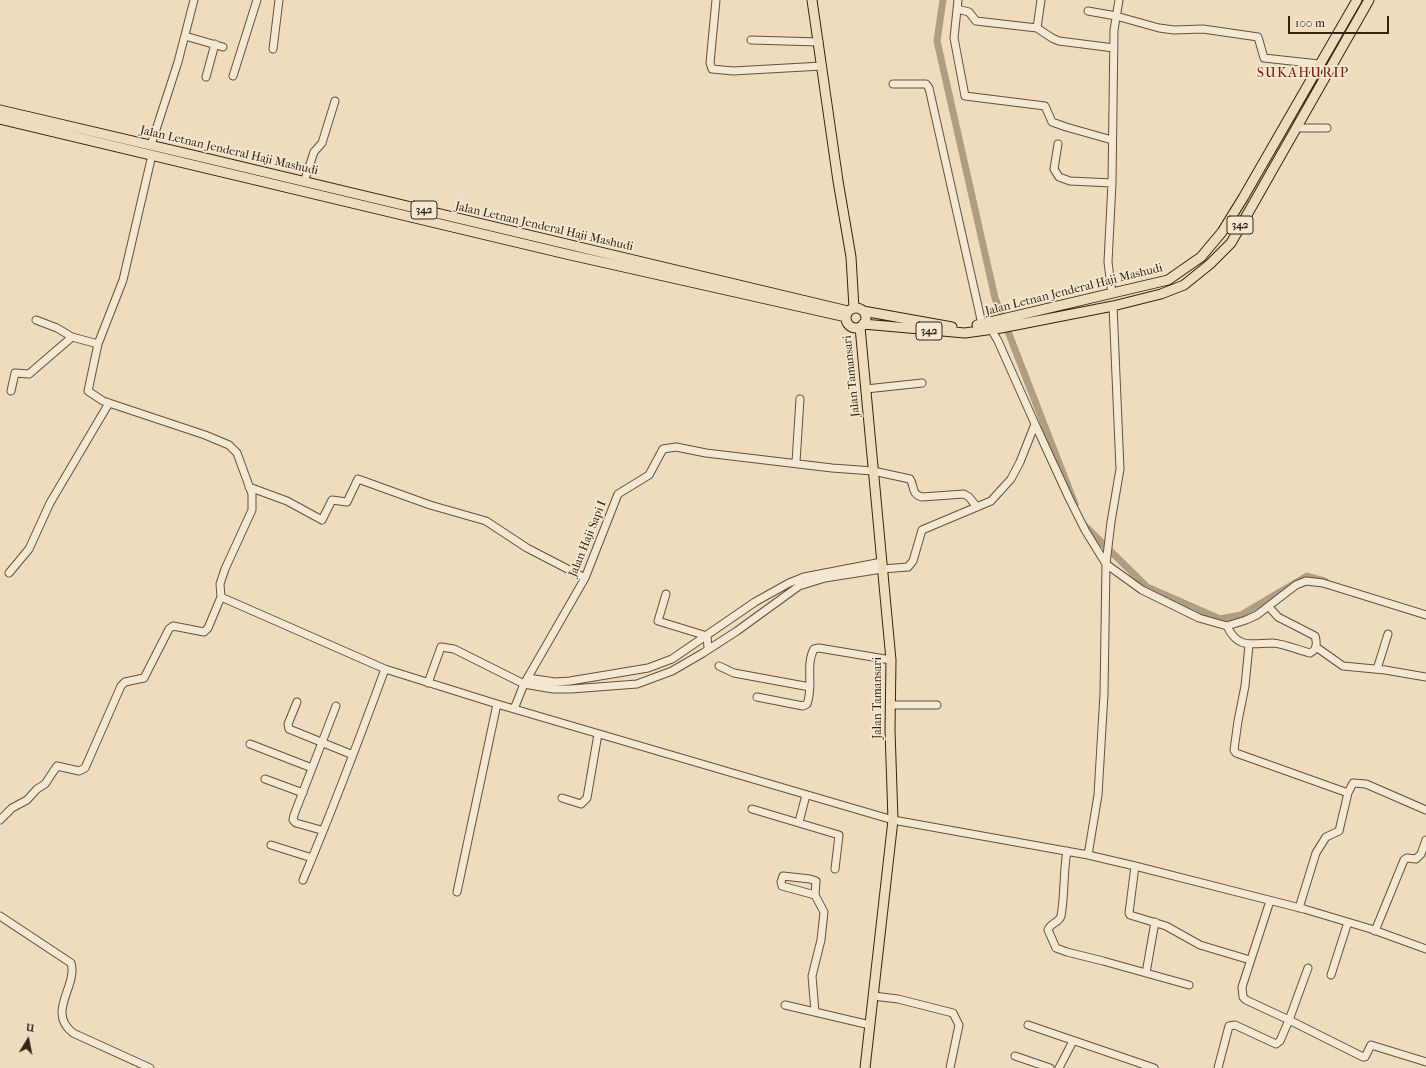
<!DOCTYPE html>
<style>
body{margin:0}
#map{position:relative;width:1426px;height:1068px;overflow:hidden;background:#eedcbc;font-family:"IM FELL French Canon",serif}
canvas{display:block}
.north{position:absolute;left:8px;top:1020px;width:40px;height:40px;-webkit-text-stroke:3px #f4e8d3;paint-order:stroke;rotate:10deg;font-size:11px;font-weight:700;line-height:16px;text-align:center;color:#372210}
.north::after{content:'';display:block;margin:auto;width:14px;height:18px;background:#372210;clip-path:polygon(50% 0,100% 100%,50% 72%,0 100%)}
.scale{position:absolute;left:1288px;top:16px;width:101px;height:18px;box-sizing:border-box;border:2px solid #372210;border-top:0;padding-left:5px;font-size:12px;line-height:14px;white-space:nowrap;color:#372210;-webkit-text-stroke:3px #f4e8d3;paint-order:stroke}
</style>
<div id="map">
<canvas width="1426" height="1068"></canvas>
<div class="north">U</div>
<div class="scale">100 m</div>
</div>
<script>
const ctx = document.querySelector('canvas').getContext('2d');
ctx.lineJoin = 'round';
function trace(path, color, width, dash) { ctx.strokeStyle = color; ctx.lineWidth = width; ctx.lineCap = dash ? 'butt' : 'round'; ctx.setLineDash(dash || []); ctx.stroke(path); }
function label(font, color, halo, rows, align = 'center') {
  ctx.font = font + ' "IM FELL French Canon",serif'; ctx.lineWidth = 3.5; ctx.setLineDash([]); ctx.textBaseline = 'middle'; ctx.strokeStyle = halo; ctx.fillStyle = color; for (const [text, x, y, turn = 0] of rows) {
    ctx.save(); ctx.translate(x, y); ctx.rotate((+turn || 0) * Math.PI / 180); ctx.textAlign = isNaN(turn) ? turn : align; if (halo) ctx.strokeText(text, 0, 0); ctx.fillText(text, 0, 0); ctx.restore();
  }
}
trace(new Path2D(`
 M943,0l-6,41 58,257 80,206
 M1082,523l65,64 73,32 21,-4 66,-39 18,5`), '#b09d82', 7);
const minor = new Path2D(`
 M716,0l-6,63 2,6 21,2 89,-5
 M958,0l-4,38 11,58 80,10 7,16 14,5 46,13
 M957,9l12,3 7,9 61,7 15,10 7,3 55,7
 M1088,11l28,5 43,12 15,2 29,-1 55,8 6,21 55,6
 M1037,28l4,-28
 M185,36l38,11
 M751,40l68,2
 M273,49l6,-49
 M233,76l24,-76
 M206,77l9,-33
 M893,84h33l3,4 53,236
 M1296,128h31
 M1058,144l-4,25 5,8 11,4 42,2
 M151,145l27,-83 16,-62
 M152,155l-29,125 -25,64 -10,47 15,10 102,34 24,10 8,8 15,41v16l-27,59 -5,15 1,13 164,72 112,35 396,116 195,35 47,11 169,43 67,20 55,20
 M304,182l10,-30 8,-9 13,-42
 M1112,294l-4,-32 4,-79 2,-153 5,-30
 M36,320l21,8 15,9
 M866,389l56,-6
 M11,391l4,-18 14,1 43,-37 26,7
 M1035,424l34,74 16,32 21,34 36,26 57,28 28,8 19,-6 11,-5 39,-30 10,-4 17,2 103,32
 M796,462l4,-63
 M249,487l38,14 35,19 10,-20 15,2 11,-23 72,26 56,16 41,27 58,30
 M9,573l20,-24 21,-46 59,-100
 M666,594l-8,27 49,15 1,12
 M1227,626c11,24 25,17 46,17 12,1 25,7 37,10 7,-3 7,-11 5,-17l-37,-19 -9,-10
 M1249,645l-4,41 -7,35 -4,29 2,3 112,40 5,-10 13,1 60,26
 M1316,647l27,19 42,4 41,7
 M719,666l15,7 76,14
 M1377,669l11,-35
 M528,678l27,4 15,-1 78,-13 24,-9 83,-57 34,-19 15,-6 78,-15
 M428,683l13,-36 13,2 70,35 29,5h18l66,-5 35,-13 31,-18 34,-22 62,-45 26,-8 57,-9 26,-2 5,-6 9,-31 69,-29 20,-22 9,-17 15,-38 -37,-83 -7,-12
 M757,697l46,9 4,-2c7,-17 -2,-39 7,-55l5,-1 72,12
 M297,702l-9,22 1,5 64,26
 M890,705h47
 M514,709l10,-25 61,-106 33,-84 31,-19 14,-26 13,-2 30,6 126,15 41,3 37,8c5,8 1,15 12,18l42,-3 5,3 8,10
 M250,744l62,24
 M265,779l38,14
 M562,798l19,6 6,-6 11,-64
 M752,809l87,26 -4,34
 M0,820l12,-12 15,-8 10,-11 8,-5 12,-18 22,5 6,-3 36,-82 4,-4 19,-4 25,-49 4,-3 31,6 4,-4 13,-31
 M799,822l7,-27
 M321,830l-25,-7 -3,-3 1,-5 42,-109
 M271,845l41,13
 M1067,851c-4,22 -2,43 -6,65 -2,7 -11,7 -13,14l8,18 11,4 36,9 86,24
 M1088,855l10,-60 6,-101 2,-130 5,-42 9,-53 -7,-163
 M1135,866l-6,47 1,2 36,11 34,19 50,15
 M303,880c29,-69 56,-140 82,-211
 M457,892l40,-188
 M815,895l1,-14 -6,-2 -27,-3 -2,6 1,4 33,9 9,17 -3,28 -9,36 3,36
 M1270,901l-28,86 1,10 3,3 43,20 19,-52
 M1299,908l17,-55 10,-16 13,-6 9,-38
 M0,916l71,47c7,23 -25,49 2,70l77,35
 M1375,931l29,-71 3,-2 9,1 5,-5 5,-14
 M1146,973l9,-51
 M1331,975l17,-53
 M873,996l25,3 55,14 6,12 -9,43
 M785,1005l85,20
 M1028,1025l126,43
 M1015,1056l35,12
 M1059,1068l14,-27
 M1218,1068l11,-42 6,-1 41,19 4,-3 9,-21 74,37h2l6,-12 55,17`);
const major = new Path2D(`
 M812,0l26,181 13,76 3,51
 M0,110c283,66 566,133 848,201
 M0,119l566,135 280,63
 M846 318a10 10 0 1 1 20 0a10 10 0 1 1-20 0Z
 M863,311l89,16
 M863,324l102,9 36,-5 112,-22 48,-12 23,-9 26,-21 21,-21 138,-243
 M977,325l191,-45 33,-23 21,-25 21,-34 114,-198
 M860,327l31,333 -1,70 3,90 -28,248`);
trace(minor, '#65503b', 9);
trace(major, '#372210', 11);
trace(minor, '#f4e8d3', 7);
trace(major, '#eedcbc', 9);
for (const [x, y, w] of [
 [424,210,26],
 [1240,225,26],
 [929,331,26]
]) { const box = new Path2D(); box.roundRect(x - w / 2, y - 9, w, 18, 3); ctx.fillStyle = '#f4e8d3'; ctx.fill(box); trace(box, '#372210', 1); }
label('bold 11px', '#372210', null, [
 ["342",424,210],
 ["342",1240,225],
 ["342",929,331]
]);
label('12px', '#372210', '#f4e8d3', [
 ["Jalan Letnan Jenderal Haji Mashudi",229,151,13],
 ["Jalan Letnan Jenderal Haji Mashudi",544,227,13],
 ["Jalan Letnan Jenderal Haji Mashudi",1074,290,-14],
 ["Jalan Tamansari",852,376,-96],
 ["Jalan Haji Sapi I",588,539,-68],
 ["Jalan Tamansari",878,698,-90]
]);
ctx.letterSpacing = '1px';
label('14px', '#7a1f14', '#f4e8d3', [
 ["SUKAHURIP",1303,74]
]);
ctx.letterSpacing = '0px';
</script>
